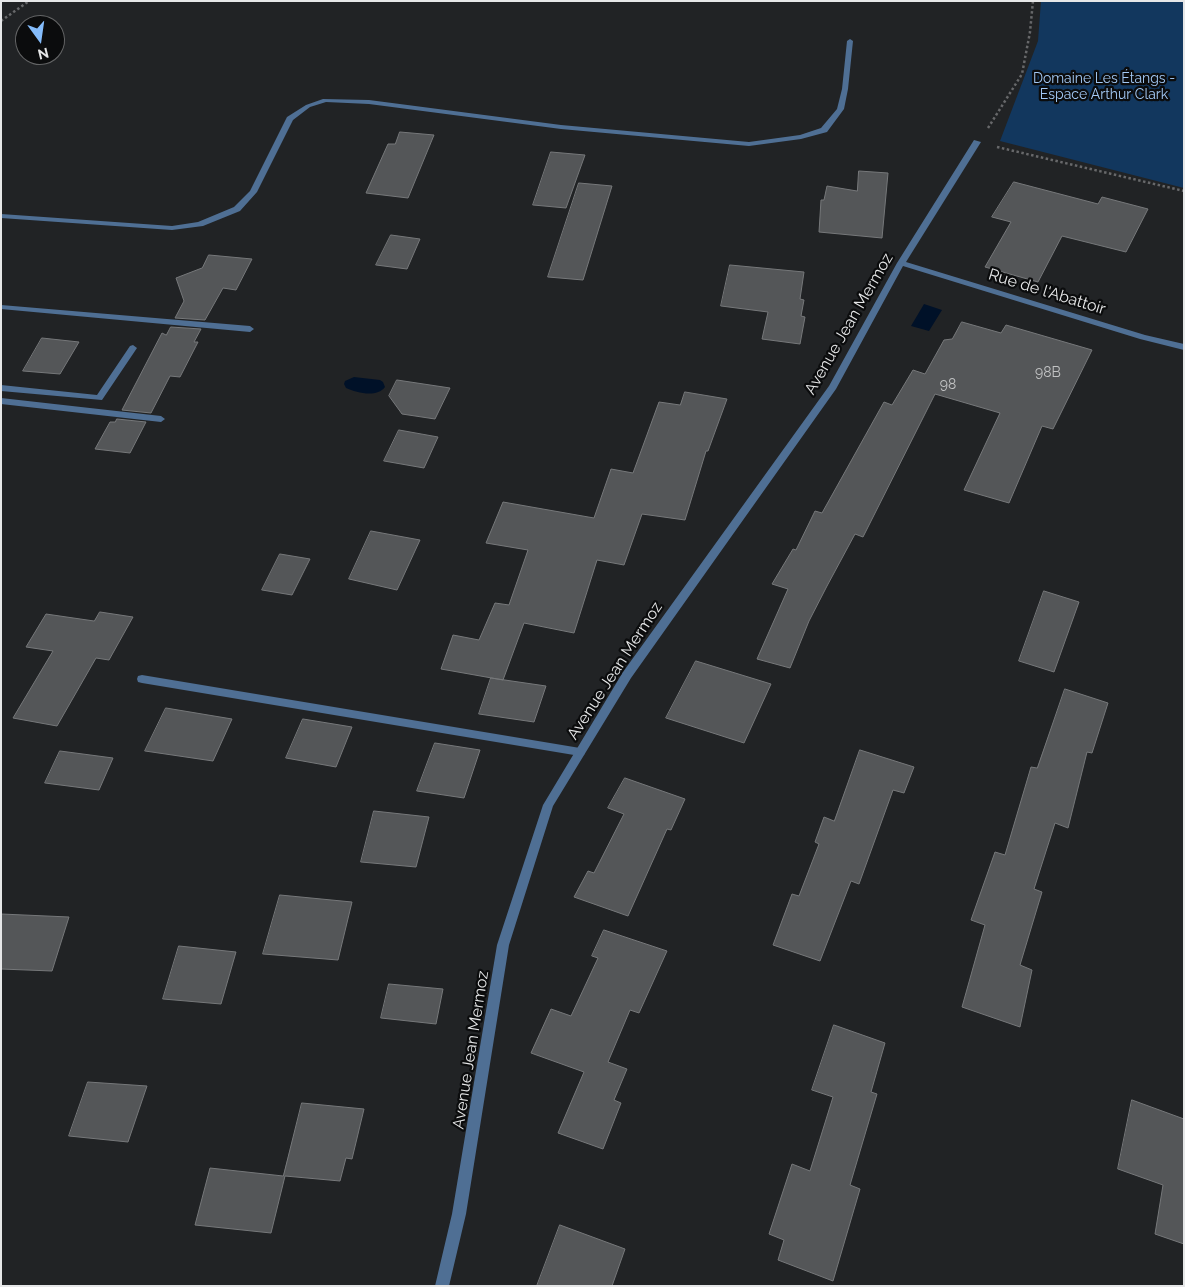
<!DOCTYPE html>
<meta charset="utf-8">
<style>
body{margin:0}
#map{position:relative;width:1185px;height:1287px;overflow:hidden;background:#212325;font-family:Raleway,sans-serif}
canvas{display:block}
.frame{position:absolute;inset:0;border:2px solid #e6e7e8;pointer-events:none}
.north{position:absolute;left:15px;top:15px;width:50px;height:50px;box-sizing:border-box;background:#0b0c0d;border:1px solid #636465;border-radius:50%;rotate:166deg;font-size:14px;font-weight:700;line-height:20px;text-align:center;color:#e6e7e8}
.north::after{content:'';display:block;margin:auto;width:18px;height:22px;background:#84bcfb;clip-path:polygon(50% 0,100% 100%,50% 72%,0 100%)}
</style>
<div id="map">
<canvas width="1185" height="1287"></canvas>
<div class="frame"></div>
<div class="north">N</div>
</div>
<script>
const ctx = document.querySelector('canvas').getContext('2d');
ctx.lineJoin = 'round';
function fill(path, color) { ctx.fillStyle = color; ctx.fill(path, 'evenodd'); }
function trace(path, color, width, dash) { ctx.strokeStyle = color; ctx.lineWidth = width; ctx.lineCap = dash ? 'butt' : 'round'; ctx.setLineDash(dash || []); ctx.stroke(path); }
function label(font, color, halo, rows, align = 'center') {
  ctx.font = font + ' Raleway,sans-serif'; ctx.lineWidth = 4.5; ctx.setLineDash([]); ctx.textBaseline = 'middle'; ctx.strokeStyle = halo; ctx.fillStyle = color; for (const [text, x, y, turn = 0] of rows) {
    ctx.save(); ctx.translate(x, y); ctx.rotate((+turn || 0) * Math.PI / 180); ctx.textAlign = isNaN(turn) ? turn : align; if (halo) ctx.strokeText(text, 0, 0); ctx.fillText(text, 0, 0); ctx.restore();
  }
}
fill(new Path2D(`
 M1041,1h143v187l-184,-47 38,-100z`), '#12375e');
fill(new Path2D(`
 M924,304l18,6 -13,21 -18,-5z
 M354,377l26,3 3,2 2,5c-8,11 -28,6 -39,1l-2,-4 1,-3z`), '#001128');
const building = new Path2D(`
 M400,132l34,3 -26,63 -42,-5 22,-49h7z
 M551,152l34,3 -19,53 -33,-3z
 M859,171l29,2 -6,65 -63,-6 2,-32h3l3,-14 30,5z
 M1014,182l84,22 4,-7 46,12 -22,43 -64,-16 -24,46 -53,-15 26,-45 -19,-5z
 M579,183l33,3 -29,94 -35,-3z
 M391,235l29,4 -13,30 -31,-4z
 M209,255l43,4 -16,31 -13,-2 -18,32 -30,-2 9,-17 -8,-23 26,-10z
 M730,265l74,7 -4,27 4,1 -3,16 4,1 -5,27 -38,-5 6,-27 -47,-6z
 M962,322l39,11 5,-8 86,25 -39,79 -11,-3 -33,77 -45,-13 36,-77 -65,-19 -72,143 -8,-3 -28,52 -18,35 -19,47 -33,-9 31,-70 -16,-5 21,-35 3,1 19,-39 7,2 62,-111 8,3 21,-35 12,4 19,-34 8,-1z
 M171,327l30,2 -7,13h4l-18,35 -10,-1 -19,37 -29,-3 40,-77 4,2z
 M42,338l37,4 -19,32 -37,-3z
 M397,380l53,8 -15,31 -33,-5 -13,-18z
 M685,392l42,7 -19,52h-2l-21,69 -43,-6 -18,51 -27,-5 -23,73 -50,-10 -21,57 -62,-11 12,-34 26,5 16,-37 14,2 19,-55 -42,-7 17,-41 91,16 17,-49 22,4 26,-71 21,3z
 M117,419l29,3 -16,31 -35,-4 15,-27h5z
 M399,430l39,7 -14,31 -40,-7z
 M371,531l49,9 -23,50 -48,-11z
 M280,554l30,5 -18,36 -30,-5z
 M1044,591l35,11 -25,70 -35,-11z
 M100,612l33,5 -24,43 -13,-2 -39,68 -44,-8 40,-67 -27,-4 20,-33 48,7z
 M696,661l75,23 -27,59 -78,-25z
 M491,678l55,8 -12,36 -55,-8z
 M1065,689l43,14 -16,50 -5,-1 -19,76 -13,-5 -21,66 8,3 -22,73 12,5 -12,57 -58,-20 23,-82 -14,-5 24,-68 10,3 26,-88 6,1z
 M166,708l66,11 -19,42 -68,-10z
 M303,719l49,8 -16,40 -50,-9z
 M435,743l45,7 -16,48 -47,-7z
 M860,750l54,17 -10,26 -11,-3 -34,94 -8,-3 -31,80 -47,-16 19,-51 7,2 20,-52 -4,-2 9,-25 10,4z
 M60,751l53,7 -14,32 -54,-7z
 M625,778l60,21 -14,31 -4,-1 -39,87 -54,-19 14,-26 6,2 30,-59 -16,-6z
 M374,811l55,6 -13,50 -55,-5z
 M280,895l72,7 -14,58 -75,-6z
 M1,914l68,3 -17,54 -51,-2z
 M604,930l63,21 -28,62 -9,-3 -22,52 19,7 -13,31 7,3 -18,46 -45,-16 26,-61 -53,-19 20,-44 20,7 27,-58 -6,-2z
 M179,946l57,6 -15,52 -58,-5z
 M389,984l54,5 -7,35 -55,-6z
 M834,1025l51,18 -14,49 6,2 -27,91 10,4 -27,92 -55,-21 6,-20 -15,-6 23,-70 18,7 23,-74 -21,-7z
 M88,1082l59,4 -19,56 -59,-6z
 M1132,1100l52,19v125l-29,-10 8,-49 -45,-16z
 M302,1103l62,6 -12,50 -6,-1 -6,23 -55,-5 -14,57 -76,-8 15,-57 73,8z
 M560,1225l65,24 -13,37h-75z`);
fill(building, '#545658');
trace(building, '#76787a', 1);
trace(new Path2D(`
 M1,21l28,-20
 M988,128l34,-54 8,-42 3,-31
 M997,147l187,44`), '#67686a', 2.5, [2.5, 2.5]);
fill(new Path2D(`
 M850,39l3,2 -5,48 -4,20 -17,23 -26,7 -52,7 -188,-17 -192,-25 -43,-2 -16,5 -17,13 -36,72 -17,19 -37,15 -31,4 -171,-12v-4l171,12 26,-4 36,-15 16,-16 37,-74 19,-12 17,-6 46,1 192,25 188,17 51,-7 21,-7 16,-19 5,-20 5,-48z
 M1,305l249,21 4,3 -4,3 -249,-23z
 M133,345l4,3 -35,52 -101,-9v-6l96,10 33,-49z
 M1,398l160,18 4,3 -4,3 -160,-18z
 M142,675l438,73 4,1 1,3 -1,3 -4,1 -438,-73 -4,-1 -1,-3 1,-3z`), '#4f6f94');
fill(new Path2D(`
 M974,140l7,2 -75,120 239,73 39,9v6l-44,-11 -237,-73 -67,123 -205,289 -78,128 -44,139 -43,269 -17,72h-14l17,-72 45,-269 46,-140 80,-133 206,-286 68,-123z`), '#4f6f94');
label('14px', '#a3c9f5', '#0b0c0d', [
 ["Domaine Les Étangs -",1104,79],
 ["Espace Arthur Clark",1104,95]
]);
label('14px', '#c2c3c4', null, [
 ["98B",1048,373],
 ["98",948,385]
]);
label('16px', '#e6e7e8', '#0b0c0d', [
 ["Rue de l'Abattoir",1047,292,17],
 ["Avenue Jean Mermoz",849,324,-60],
 ["Avenue Jean Mermoz",615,671,-57],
 ["Avenue Jean Mermoz",471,1050,-81]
]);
</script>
